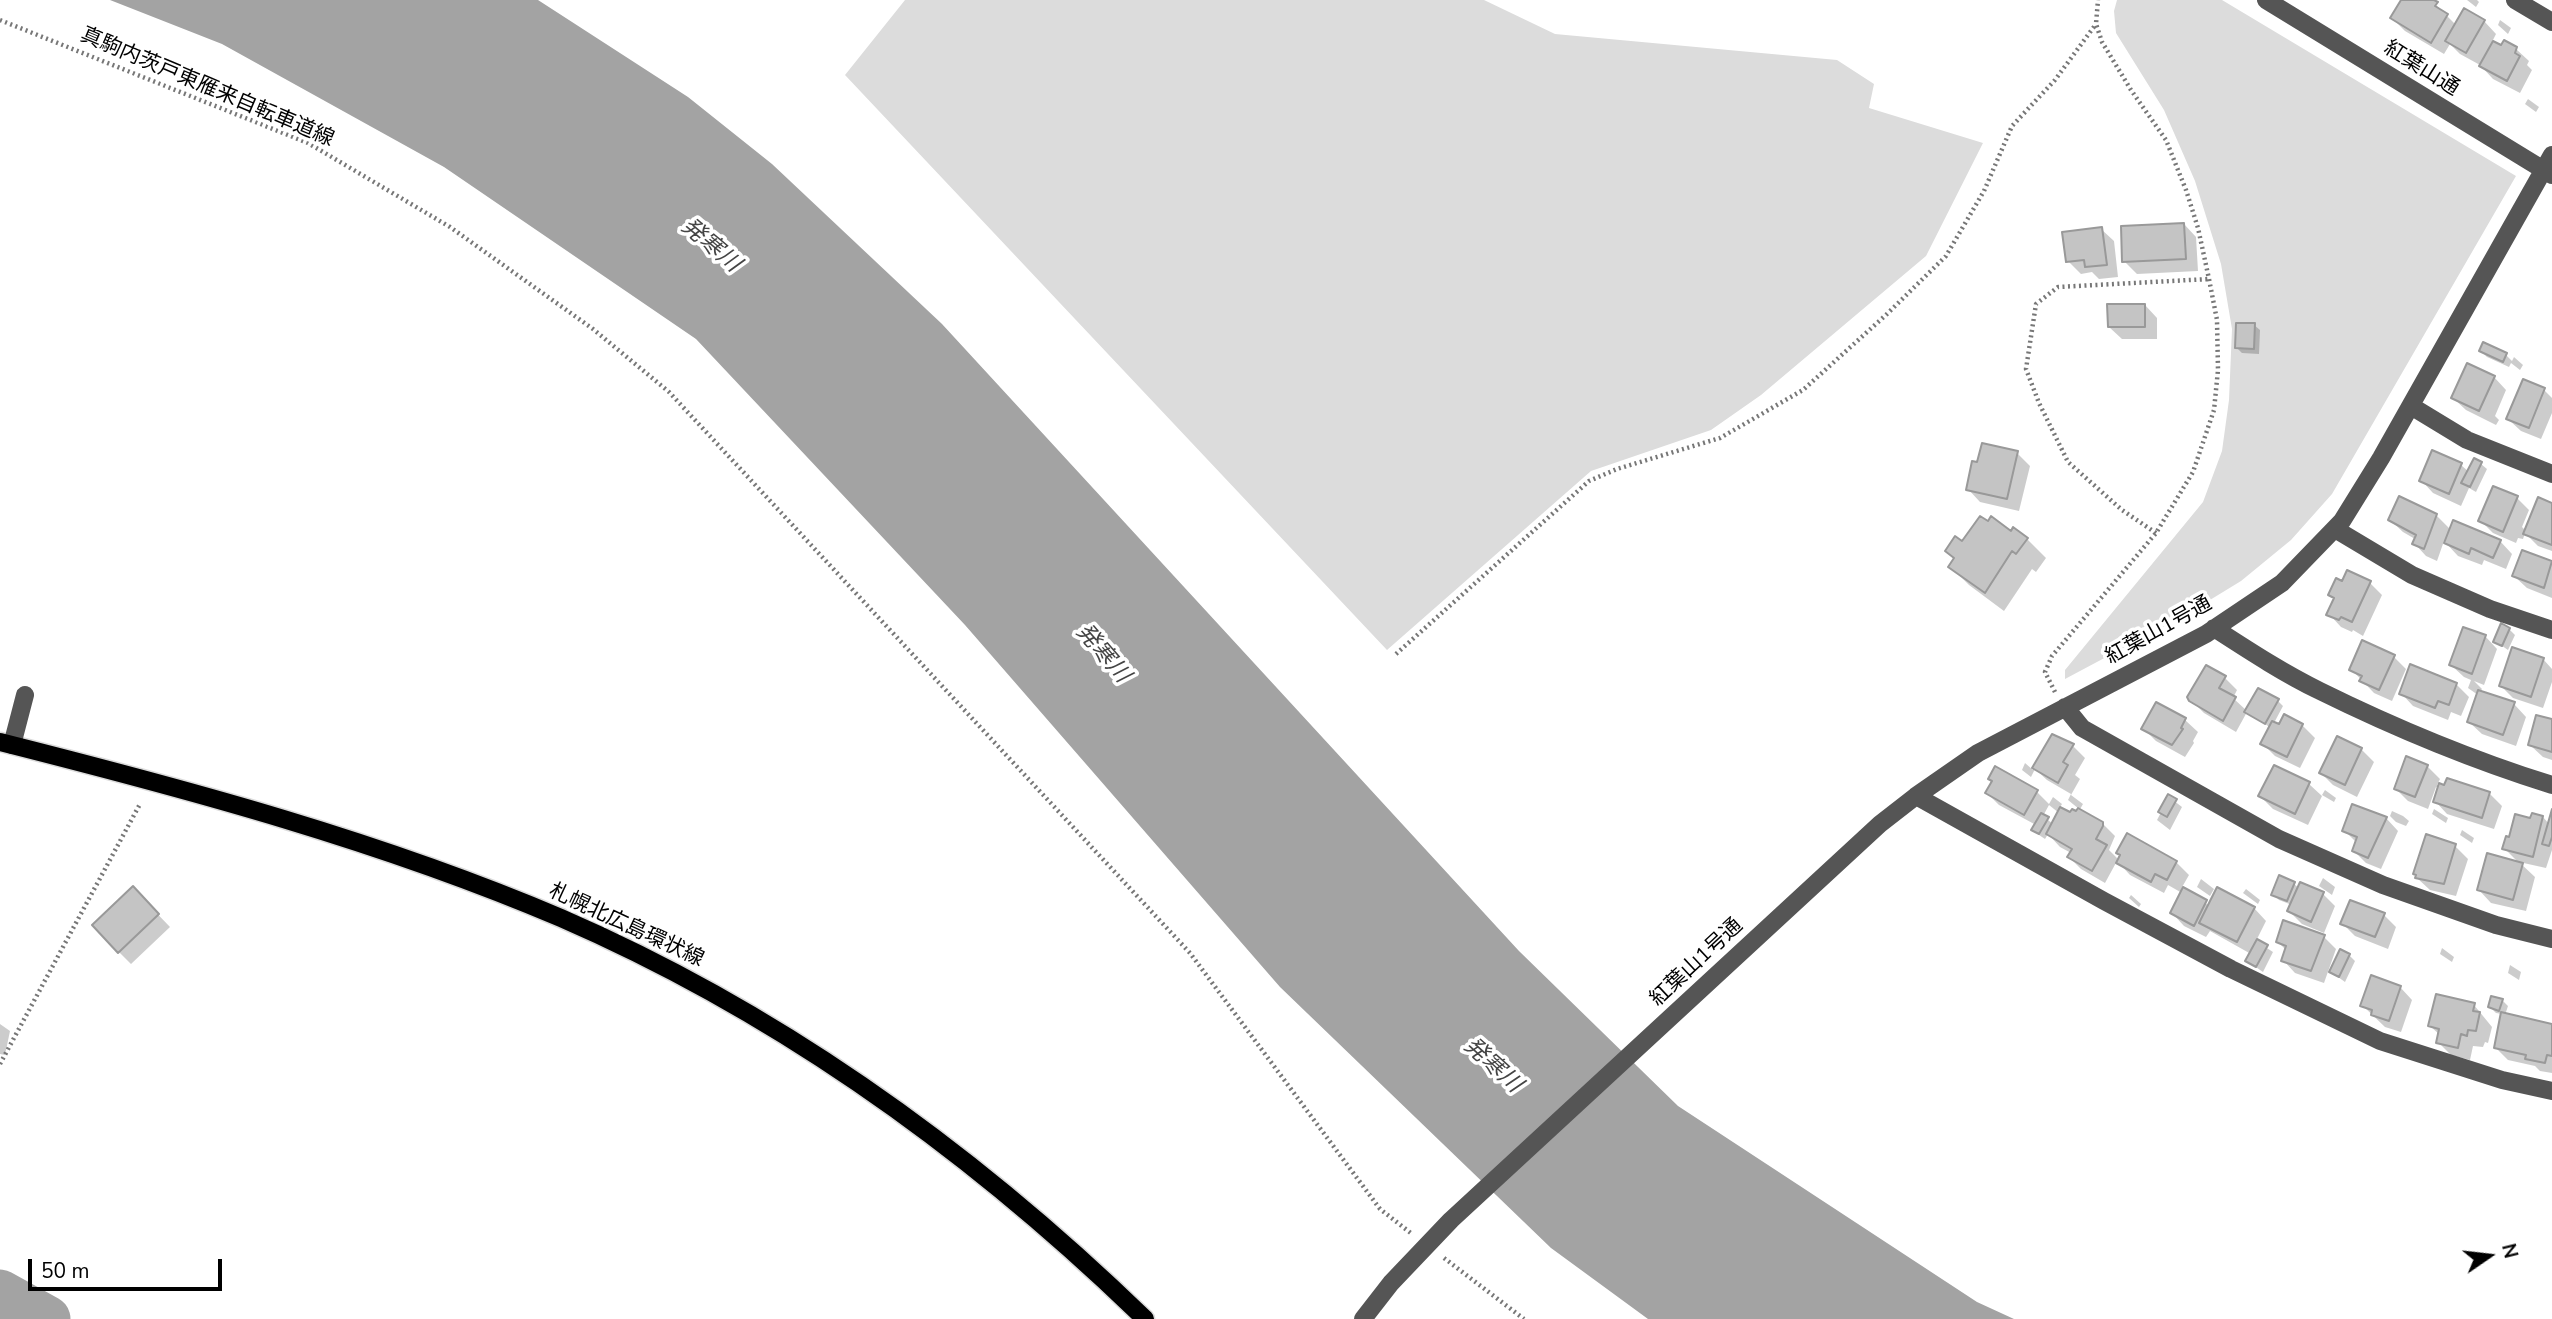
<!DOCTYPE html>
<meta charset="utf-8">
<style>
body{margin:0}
#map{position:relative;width:2552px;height:1319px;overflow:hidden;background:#fff;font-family:"Nunito Sans",sans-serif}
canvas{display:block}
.north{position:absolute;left:2454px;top:1221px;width:70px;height:70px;-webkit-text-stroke:5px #fff;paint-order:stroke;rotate:76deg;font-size:19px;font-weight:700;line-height:28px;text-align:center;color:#000}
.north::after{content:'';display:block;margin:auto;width:24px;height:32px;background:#000;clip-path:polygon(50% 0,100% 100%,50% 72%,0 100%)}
.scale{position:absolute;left:28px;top:1259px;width:194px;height:32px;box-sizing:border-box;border:4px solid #000;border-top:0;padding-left:9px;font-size:21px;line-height:24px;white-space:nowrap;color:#000;-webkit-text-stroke:5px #fff;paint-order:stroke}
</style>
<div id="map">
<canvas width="2552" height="1319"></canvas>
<div class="north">N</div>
<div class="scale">50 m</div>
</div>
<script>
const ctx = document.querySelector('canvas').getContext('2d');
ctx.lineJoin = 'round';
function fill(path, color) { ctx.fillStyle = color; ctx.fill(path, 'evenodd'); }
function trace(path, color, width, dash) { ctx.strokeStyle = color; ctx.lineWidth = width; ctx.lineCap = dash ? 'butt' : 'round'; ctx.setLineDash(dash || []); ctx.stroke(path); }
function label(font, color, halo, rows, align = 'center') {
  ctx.font = font + ' "Nunito Sans","Noto Sans JP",sans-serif'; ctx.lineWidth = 7; ctx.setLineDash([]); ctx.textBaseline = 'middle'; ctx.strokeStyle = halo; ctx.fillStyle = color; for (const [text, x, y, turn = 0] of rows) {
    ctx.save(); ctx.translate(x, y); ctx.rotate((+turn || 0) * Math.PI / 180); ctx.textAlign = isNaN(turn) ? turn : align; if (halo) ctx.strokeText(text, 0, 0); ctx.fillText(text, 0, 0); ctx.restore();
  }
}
fill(new Path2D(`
 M905,0h579l71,34 282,26 37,24 -5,24 114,35 -57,113 -165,139 -50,35 -120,41 -204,179 -542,-575z
 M2117,0h105l294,176 -184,318 -41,46 -50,41 -54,33 -122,65v-9l138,-168 19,-51 7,-51 3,-71 -11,-65 -26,-83 -31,-71 -48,-77 -2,-22z`), '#dcdcdc');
fill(new Path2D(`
 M110,0h428l150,97 84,67 170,160 577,627 159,155 299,196 37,17h-366l-97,-71 -271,-261 -315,-362 -269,-286 -252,-172 -222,-123z`), '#a3a3a3');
fill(new Path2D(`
 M2403,0h28l25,25 28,-4 12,13 -4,8 10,6 3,-5 11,6 13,12 -2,4 5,5 -12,23 -27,-14 -13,-14 -20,-11 -10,-10 -6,10 -39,-23 -13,-13z
 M2467,0h10l2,2 -3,5z
 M2500,20l11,8 -3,6 -10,-9z
 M2528,99l11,8 -3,5 -11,-8z
 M2184,224l12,13 2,34 -61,3 -13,-13z
 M2101,229l13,12 4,36 -19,2 -7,-7 -11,2 -13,-13z
 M2145,305l12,13v21h-35l-13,-12z
 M2254,325l6,5 -1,24 -17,-1 -6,-6z
 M2481,351l25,4 6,6 2,-4 9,8 -3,5 -9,-7 -2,4 -22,-10z
 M2494,377l12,13 -11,26 4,4 -3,5 -30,-15 -13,-12z
 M2544,390l8,8v15l-11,26 -20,-8 -13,-12z
 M2017,453l13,13 -11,45 -39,-9 -12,-13z
 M2433,453l28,12 8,7 12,-8 6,5 -11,23 -7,-4 -8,18 -28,-13 -12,-13z
 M2517,498l12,12 -7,17 4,4 26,-26v46l-14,-5 -13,-13 -2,6 -5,-1 -2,5 -23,-10 -13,-13z
 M2436,515l15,15 49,11 12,13 -6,15 -22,-9 -2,5 -24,-9 -14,-15 -7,20 -11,-5 -12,-13 1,-4 -12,-7 -13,-12z
 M2011,533l16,6 19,19 -10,14 -4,-3 -28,42 -35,-26 -19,-19 12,-23z
 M2523,552l29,11v35l-25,-10 -13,-12z
 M2342,583h28l12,12 -19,41 -10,-6 -1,2 -11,-5 -12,-13 6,-14 -5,-6z
 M2509,629l6,6 -7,15 -13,-9z
 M2485,636l12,13 -13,36 -10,-4 8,8 -2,3 34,12 12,13 -10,29 -34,-12 -13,-12 9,-27 -10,-7 3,-8 -7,-3 -13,-12z
 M2394,657l12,12 -14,32 -18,-8 -23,-24z
 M2543,659l9,10v13l-9,26 -30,-10 -12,-12z
 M2411,667l46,18 12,12 -8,19 -10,-4 -3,8 -35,-14 -12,-13z
 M2225,678l12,12 -4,8 14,13 31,-10 5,5 -9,17 6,3 22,-1 13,13 -15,30 -25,-12 -12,-12 8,-16 -24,-16 -11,20 -32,-19 -13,-13z
 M2157,704l28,16 13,12 -5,9 1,2 -9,14 -29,-16 -13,-13z
 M2552,721v39l-9,-3 -13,-12z
 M2053,736l20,10 12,12 -10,17 5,4 -9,16 12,9 -4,7 23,12 13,13 -6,14 10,10 9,-25 48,27 13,13 -8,14 29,17 44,2 12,13 -10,20 17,11 -10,20 -16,-11 4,-7 -41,-23 -4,6 -22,-11 -12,-13 10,-20 -14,-8 -4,8 -34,-18 -13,-14 -12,22 -24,-14 -12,-12 2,-4 -11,-6 -12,-13 -3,5 -6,-4 -6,-5 3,-5 -37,-20 -12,-12 50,-1 12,12 4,-7 9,7 -3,5 11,6 7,-2 2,-4 -11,-9 3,-6 -24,-14 -12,-11 -4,8 -9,-7 3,-7 8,7zM2049,805l10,8 -6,11 -10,-8z
 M2337,738l24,11 13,13 -17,35 -24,-12 -12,-12z
 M2427,766l13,13 -3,6 52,8 13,13 -8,23 -47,-15 -12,-13 4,-13 -3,-1 -8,22 -20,-8 -12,-12z
 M2309,784l13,12 -14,29 -35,-16 -13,-13z
 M2325,790l11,8 -2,4 -12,-7z
 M2169,797l13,10 -12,23 -13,-10z
 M2434,809l14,9 -2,5 -14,-9z
 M2392,811l11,5 6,5 -3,5 -10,-4 -6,-6z
 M2552,815v35l-6,18 -27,-6 16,15 -9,34 -35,-8 -12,-13 41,-26 -16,-16 6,-9 21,-19 12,-3 6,7z
 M2386,818l12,13 -17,38 -15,-6 -12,-12 3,-8 -13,-13z
 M2462,830l12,8 -2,5 -12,-8z
 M2455,846l13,13 -12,37 -26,-6 -13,-12z
 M2323,878l12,9 -3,8 -13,-9z
 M2201,879l13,10 -4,7 -13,-9z
 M2294,884l5,4 24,6 12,12 -11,27 -22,-9 -13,-13 3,-6 -13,-5 -6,-6z
 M2246,889l14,11 -2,4 -15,-11z
 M2131,895l10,9 -2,3 -10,-9z
 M145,901l25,26 -39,37 -12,-12z
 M2384,915l12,12 -8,22 -33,-13 -13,-13z
 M2324,937l12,12 -12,34 -29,-10 -12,-13 3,-10 -8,-8z
 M2442,948l12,9 -2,5 -12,-8z
 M2349,955l6,6 -10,21 -14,-10z
 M2510,965l11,7 -2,8 -11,-7z
 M2400,987l12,13 -11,32 -16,-5 -23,-22z
 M2502,1000l6,6 -3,9 47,10v48l-12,-2 -5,-5 -27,-6 -13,-13 7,-33 -6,-1 -6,-6z
 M2474,1005l18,22 -4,16 -3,-1 -2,5 -10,-1 -3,14 -19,-5 -13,-13 2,-7 -10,-9z
 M0,1024l10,7 -5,24 -5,-1z`), '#0003');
trace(new Path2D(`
 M0,1293l47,26`), '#a3a3a3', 47);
const building = new Path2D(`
 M2401,0h33l4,2 -3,4 13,8 -17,29 -41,-25z
 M2464,8l21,12 -19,33 -21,-12z
 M2504,40l13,7 -2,6 5,3 -13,25 -28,-15 14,-25 8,4z
 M2184,223l2,36 -64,3 -1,-36z
 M2102,227l5,38 -22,2 -1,-7 -18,2 -4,-30z
 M2107,304h38v23h-37z
 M2236,323h19l-1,26 -19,-1z
 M2483,342l24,11 -4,9 -24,-11z
 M2467,363l28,13 -16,35 -28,-13z
 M2523,379l22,9 -16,40 -23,-9z
 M1982,443l36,8 -11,48 -41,-9 6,-29 5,1z
 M2432,450l30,13 -13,31 -30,-13z
 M2474,458l8,4 -12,25 -9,-4z
 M2493,486l25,10 -15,36 -25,-11z
 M2399,496l38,18 -13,35 -12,-5 4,-9 -28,-15z
 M2538,497l14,6v42l-29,-11z
 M1980,516l8,5 3,-5 20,15 2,-4 15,11 -12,16 -4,-3 -27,42 -37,-26 6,-9 -9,-7 10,-15 7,5z
 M2453,520l48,20 -8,18 -22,-10 -2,6 -25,-11z
 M2522,550l30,11 -8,27 -32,-12z
 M2347,570l24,11 -19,41 -11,-5 -2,3 -13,-5 8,-17 -6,-3 8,-17 6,3z
 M2501,623l9,5 -8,18 -9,-4z
 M2463,627l23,8 -14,39 -23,-9z
 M2362,640l33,15 -16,35 -20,-9 3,-5 -13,-6z
 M2512,647l32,11 -13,39 -32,-11z
 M2410,664l47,19 -8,22 -11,-4 -3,7 -36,-14z
 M2206,665l20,11 -7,12 17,9 -13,24 -34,-20 -2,-4z
 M2258,688l21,11 -14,25 -21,-12z
 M2478,690l37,12 -12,33 -36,-13z
 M2156,702l30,16 -5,10 2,1 -11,16 -31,-16z
 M2284,714l19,10 -16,33 -27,-13 12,-23 7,3z
 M2536,715l16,4v33l-24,-7z
 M2052,734l22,10 -11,18 5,3 -10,18 -26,-15z
 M2337,736l25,12 -17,37 -26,-12z
 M2406,756l22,9 -13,32 -21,-8z
 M2274,765l36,17 -15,32 -37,-18z
 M1995,766l43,24 -14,25 -39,-22 7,-12 -4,-2z
 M2447,778l43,14 -8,26 -49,-16 6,-19 5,2z
 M2168,794l9,5 -10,18 -9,-5z
 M2352,804l35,13 -19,41 -16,-7 5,-14 -15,-6z
 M2060,807l10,5 2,-3 4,2 2,-3 25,14v4l-7,13 11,6 -15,26 -25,-14 5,-8 -26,-15z
 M2552,809v28l-3,9 -7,-2z
 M2041,813l8,4 -10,17 -8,-4z
 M2532,813l11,3 -10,41 -31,-8 4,-13 3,1 6,-23 15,4z
 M2127,833l50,28 -10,19 -12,-6 -4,8 -35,-19 4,-8 -4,-2z
 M2426,834l30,10 -12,40 -29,-6 1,-3 -3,-1z
 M2487,853l36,10 -10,37 -36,-10z
 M2279,875l16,7 -8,19 -16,-6z
 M2300,882l24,10 -13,30 -24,-11z
 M133,886l26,28 -41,39 -26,-28z
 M2183,887l24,13 -13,26 -24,-13z
 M2217,887l38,20 -18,35 -38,-19z
 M2350,900l35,13 -10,24 -35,-13z
 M2283,920l42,15 -14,36 -30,-10 5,-15 -10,-4z
 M2257,939l11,6 -12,22 -11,-6z
 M2340,949l10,5 -11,23 -10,-5z
 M2371,975l30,11 -12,35 -18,-6 1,-5 -12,-4z
 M2436,994l39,9 -2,8 7,1 -4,19 -8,-1 -1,6 -6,-2 -3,14 -22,-5 3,-14 -11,-3z
 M2491,996l12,3 -4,12 -11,-4z
 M2501,1012l51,12v32l-5,-1 -2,8 -20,-4 1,-4 -32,-7z`);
fill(building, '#c4c4c4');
trace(building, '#999', 2);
const major = new Path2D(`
 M0,742c190,48 380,99 561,176 221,96 412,234 584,401`);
trace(major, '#dbdbdb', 21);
trace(new Path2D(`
 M0,20l308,123 142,84 143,102 76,63 521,561 190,256 32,25
 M2156,533l-34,-23 -54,-48 -29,-59 -13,-34 10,-65 22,-17 151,-8
 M1396,654l193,-173 28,-12 103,-31 83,-48 84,-76 59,-58 38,-65 28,-65 43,-46 41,-56
 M2055,692l-10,-20 7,-16 104,-123 37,-61 21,-62 4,-40 -1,-50 -8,-41 -11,-51 -12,-38 -20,-50 -35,-50 -29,-48 -6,-18 2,-24
 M0,1064l140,-260
 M1444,1258l80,61`), '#777', 4.5, [2, 3.5]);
trace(new Path2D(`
 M2266,0l286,175
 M2515,0l37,22
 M2411,406l56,34 85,34
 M2335,529l77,46 78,34 62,21
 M2214,628c34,22 69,45 106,63 75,37 152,69 232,94
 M2065,707l17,21 197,111 104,46 113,40 56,14
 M12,745l13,-50
 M1916,796l188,105 127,68 149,72 122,39 50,11
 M1363,1319l28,-36 60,-63 429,-396 36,-28 62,-43 228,-119 76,-51 60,-62 39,-63 171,-303`), '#555', 18);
trace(major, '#000', 18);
label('21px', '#000', '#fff', [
 ["紅葉山通",2421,69,32],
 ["真駒内茨戸東雁来自転車道線",207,88,23],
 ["紅葉山1号通",2159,631,-29],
 ["札幌北広島環状線",626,926,25],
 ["紅葉山1号通",1697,963,-43]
]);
label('italic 23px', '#444', '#fff', [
 ["発寒川",710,246,40],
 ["発寒川",1102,654,49],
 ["発寒川",1492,1066,42]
]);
</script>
